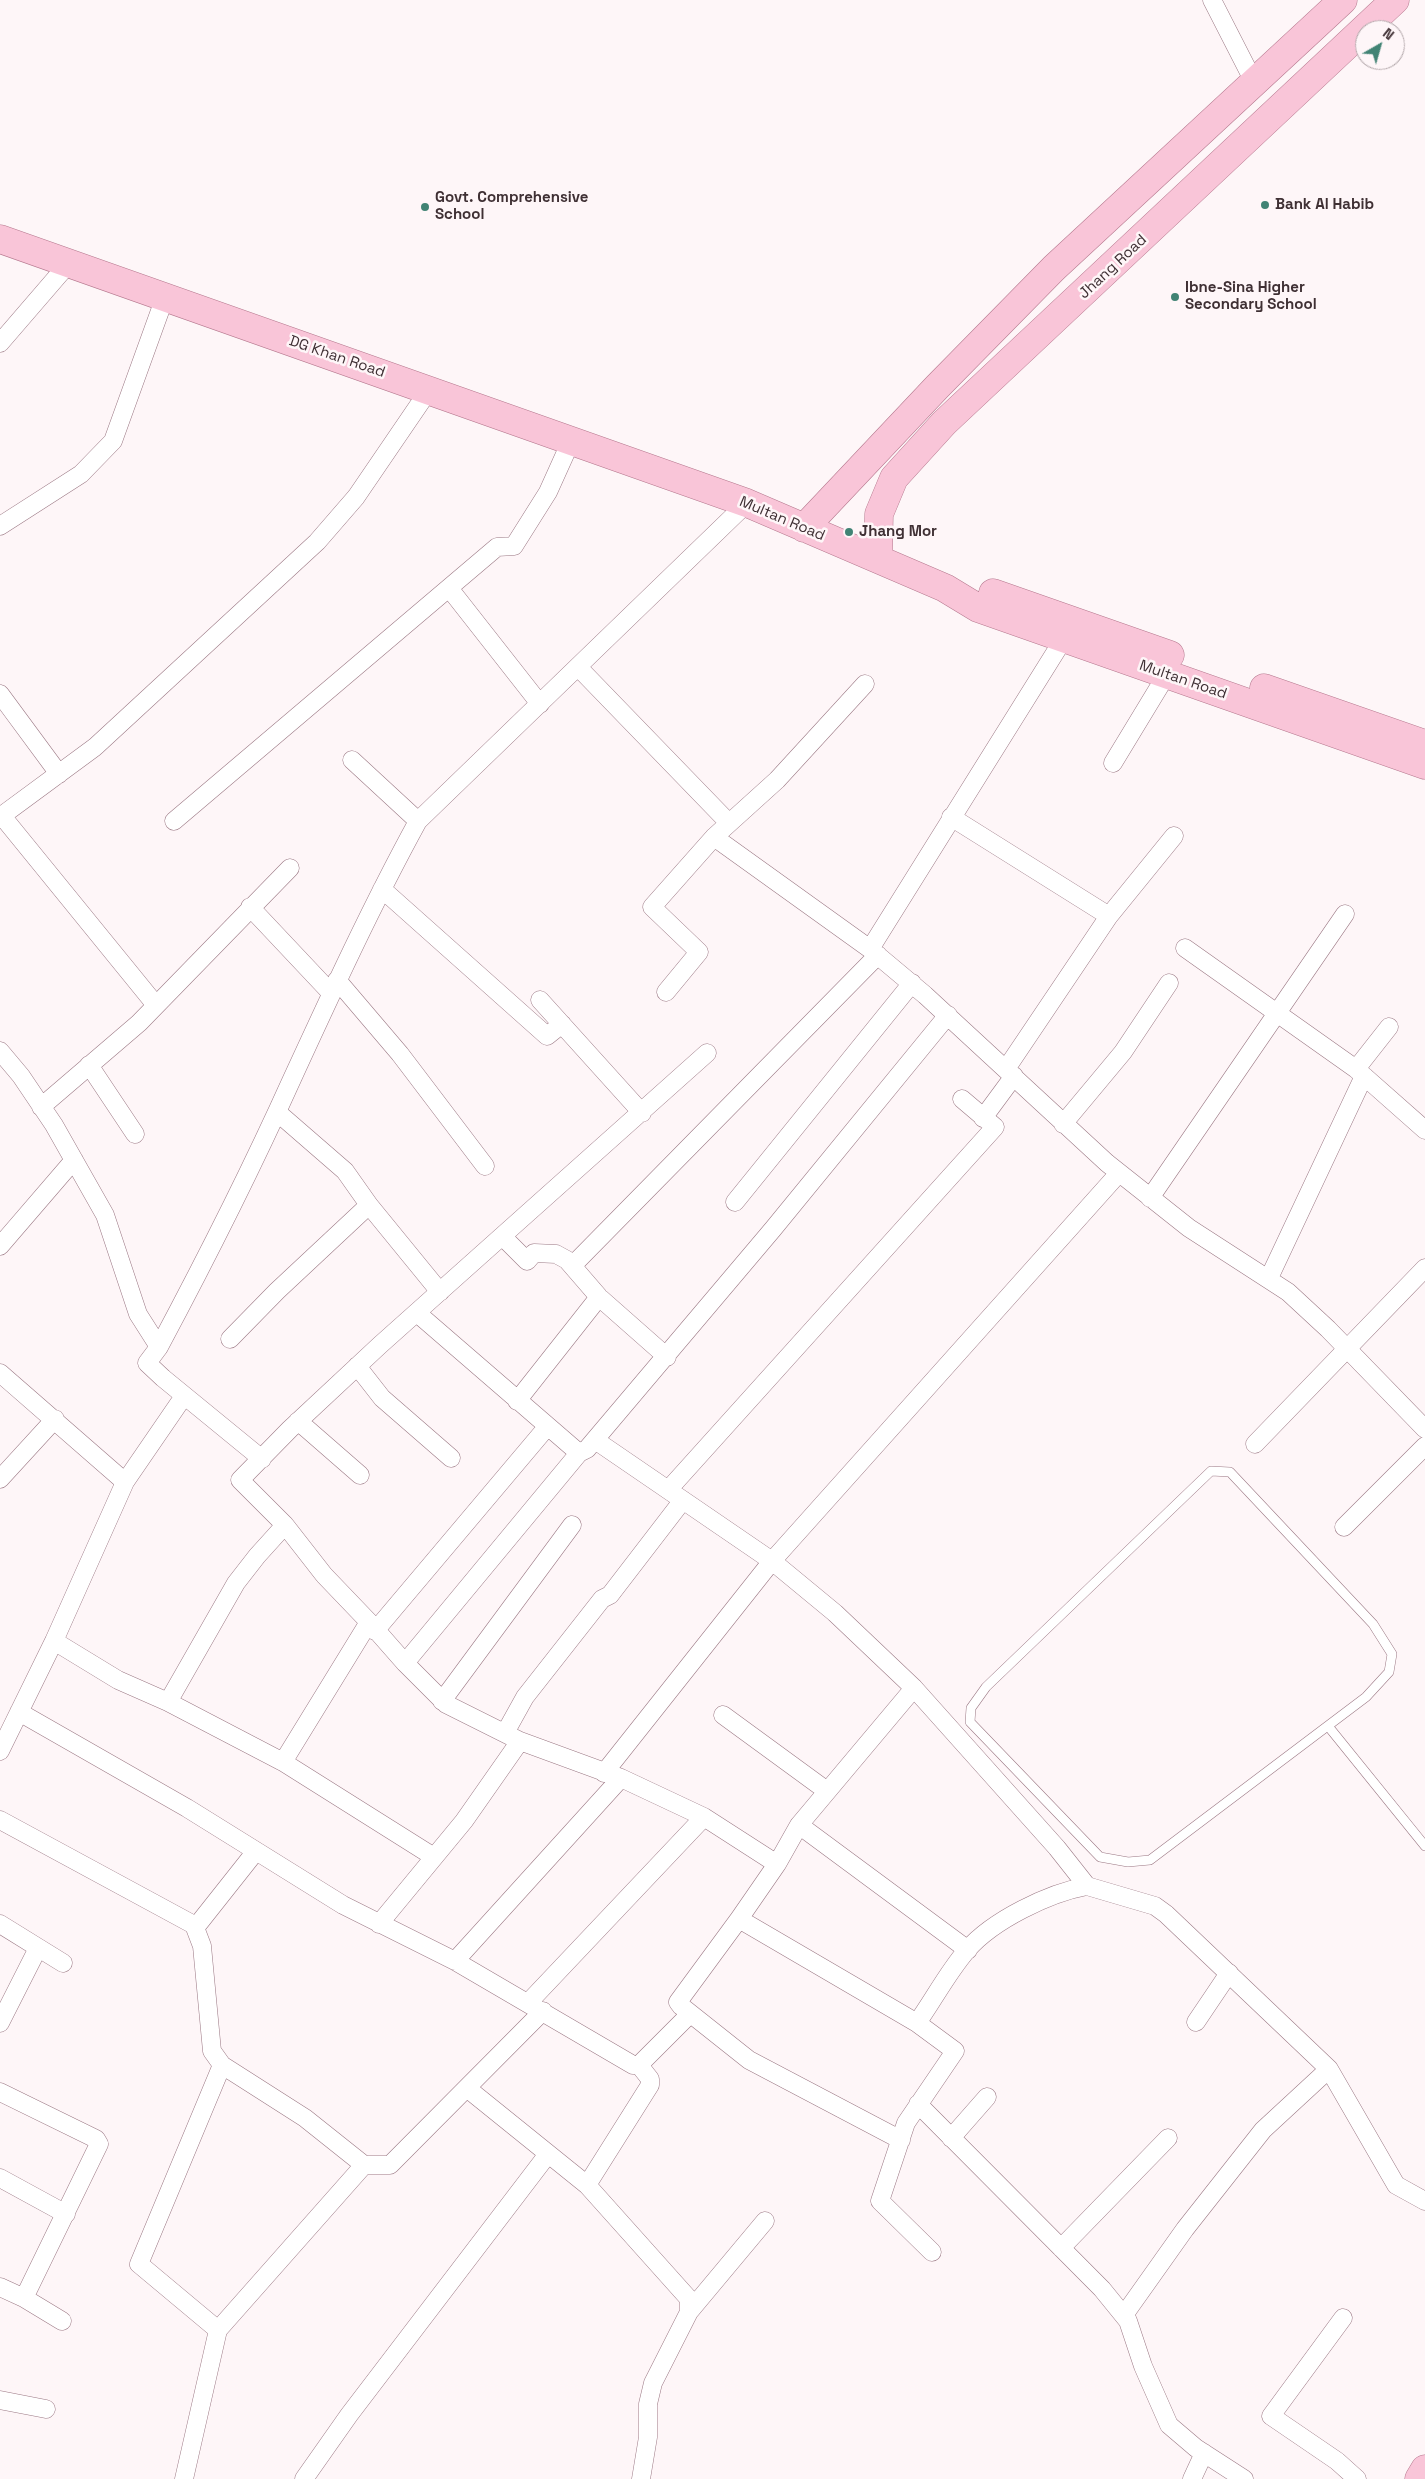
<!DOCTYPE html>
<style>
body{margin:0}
#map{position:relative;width:1425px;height:2479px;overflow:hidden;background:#fef6f8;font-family:"Space Grotesk",sans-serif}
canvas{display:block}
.north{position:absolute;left:1355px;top:20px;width:50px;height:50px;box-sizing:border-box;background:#fef6f8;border:1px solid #b2a7aa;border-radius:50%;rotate:38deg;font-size:14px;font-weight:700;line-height:20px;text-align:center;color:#3f3034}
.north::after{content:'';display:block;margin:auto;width:18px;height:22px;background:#418374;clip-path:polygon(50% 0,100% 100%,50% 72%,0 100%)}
</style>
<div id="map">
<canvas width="1425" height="2479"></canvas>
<div class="north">N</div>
</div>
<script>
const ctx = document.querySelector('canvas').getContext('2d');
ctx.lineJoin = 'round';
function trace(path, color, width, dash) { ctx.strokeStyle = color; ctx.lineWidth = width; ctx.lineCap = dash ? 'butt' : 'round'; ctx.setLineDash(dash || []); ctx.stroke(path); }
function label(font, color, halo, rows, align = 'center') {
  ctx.font = font + ' "Space Grotesk",sans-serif'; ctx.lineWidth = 5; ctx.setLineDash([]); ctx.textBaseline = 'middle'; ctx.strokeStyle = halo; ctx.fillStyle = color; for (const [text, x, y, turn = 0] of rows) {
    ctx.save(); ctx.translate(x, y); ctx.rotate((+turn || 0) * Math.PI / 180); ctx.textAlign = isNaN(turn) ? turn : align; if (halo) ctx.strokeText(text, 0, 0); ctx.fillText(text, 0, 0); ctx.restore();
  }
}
const lane = new Path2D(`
 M1211,1471l19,1 143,152 19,30 -3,18 -23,25 -216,163 -22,2 -28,-5 -130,-135 1,-14 15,-21z
 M1328,1726l97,120`);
const street = new Path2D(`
 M1212,0l42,82
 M0,343l69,-80
 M0,526l81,-52 32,-33 52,-144
 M449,588l91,116
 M578,667l151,156
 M0,694l59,80
 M352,760l66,61
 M1113,763l54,-89
 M2,816l153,188
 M0,817l95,-70 222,-205 39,-45 73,-107
 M951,817l158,99
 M174,821l323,-274 17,-1 34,-54 23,-51
 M714,837l156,112 55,46 182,168 82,65 99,64 40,37 97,100
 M382,889l165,147 15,-12
 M250,907l81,86
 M1185,948l171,121 69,61
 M870,949l193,-309
 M337,980l63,74 85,112
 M666,992l33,-40 -47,-45 62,-70 63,-57 88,-96
 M540,1000l102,113
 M0,1051l21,25 33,49 51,90 33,99 21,33
 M707,1053l-327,292 -90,84 -50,51 45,45 39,50 45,47 36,41 41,41 74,37 101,37 83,39 73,47
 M89,1065l46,69
 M1006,1069l103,-153 65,-80
 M1356,1069l33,-42
 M41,1107l98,-84 151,-155
 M277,1112l68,59 24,34 71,87
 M983,1118l31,-42
 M1063,1124l60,-72 46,-69
 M1150,1198l195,-284
 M735,1202l177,-219
 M503,1237l24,24 7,-8 22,1 11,6 32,37 68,60
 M0,1246l74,-86
 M572,1266l306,-311
 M1269,1278l95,-202
 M417,1313l162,140
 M230,1339l47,-48 92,-86
 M357,1366l25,32 69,60
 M0,1373l125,109
 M517,1401l82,-104
 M298,1421l62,54
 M595,1440l177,121 63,52 79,75 143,160 30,38 68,20 11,8 163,155 67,116 29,16
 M1255,1444l170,-176
 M262,1459l-99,-81 -16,-15 12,-16c47,-88 92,-177 133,-268 40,-87 80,-174 126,-258l329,-318
 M0,1479l55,-60
 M668,1490l327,-363 -33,-28
 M1344,1527l81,-81
 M375,1631l172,-204
 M54,1641l64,39 50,22 115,60 151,95
 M405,1663l174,-210 8,-4 186,-220 175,-214
 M442,1701l130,-176
 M168,1702l68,-119 21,-27 28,-31
 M19,1712l168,96 156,97 112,56 178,104h6l51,-51
 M723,1715l104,76
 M505,1733l20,-36 77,-98 8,-4 73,-95
 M0,1751l54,-110 71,-159 59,-86
 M283,1762l86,-140
 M604,1773l168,-212 347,-388
 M0,1820l194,105 5,-2 57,-72
 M799,1825l169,125
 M739,1919l178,104 38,28 -49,72 -26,78 52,51
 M0,1924l63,39
 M379,1924l85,-103 56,-80
 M194,1925l8,21 10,105 10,14 83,53 59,47h26l153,-154
 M455,1961l166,-183
 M528,2003l176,-186
 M1196,2022l33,-49
 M0,2023l38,-75
 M917,2023c17,-24 31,-51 50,-73 26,-30 82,-57 120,-64
 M468,2089l119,96 102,114v13l-36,71 -5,21v33l-7,42
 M0,2092l96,47 3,5 -75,154
 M918,2104l184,185 26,32 15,45 26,59 27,23 48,31
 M951,2138l36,-41
 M901,2140l-152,-80 -68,-54 -3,-4 61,-83 38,-55 22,-39 115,-137
 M0,2178l66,36
 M587,2185l63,-100v-6l-11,-14
 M1061,2248l107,-110
 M0,2287l24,11 38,23
 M689,2312l76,-91
 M1124,2315l61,-86 78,-99 66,-61
 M1343,2318l-72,98 66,45 20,18
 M218,2330l-79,-66 83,-199
 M0,2400l46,9
 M184,2479l34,-149 146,-165
 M304,2479l45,-64 199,-261
 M1192,2479l12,-26`);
const primary = new Path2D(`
 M0,239l747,264 198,85 33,20 447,157
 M804,528l133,-141 117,-119 289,-268
 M878,559l1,-45 15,-36 50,-55 451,-423
 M993,593l177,62
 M1264,688l161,56
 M1419,2479l6,-10`);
trace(lane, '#9b7884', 10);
trace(street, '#9b7884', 19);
trace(primary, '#b5788e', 29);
trace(lane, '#fff', 9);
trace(street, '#fff', 18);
trace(primary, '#f9c5d8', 28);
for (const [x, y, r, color] of [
 [1265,205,5,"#418374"],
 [425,207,5,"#418374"],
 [1175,297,5,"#418374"],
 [849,532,5,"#418374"]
]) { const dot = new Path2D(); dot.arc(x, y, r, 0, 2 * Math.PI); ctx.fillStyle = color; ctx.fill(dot); trace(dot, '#fef6f8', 2); }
label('bold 15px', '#3f3034', '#fef6f8', [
 ["Govt. Comprehensive",435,198],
 ["School",435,215],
 ["Bank Al Habib",1275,205],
 ["Ibne-Sina Higher",1185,288],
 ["Secondary School",1185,305],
 ["Jhang Mor",859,532]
], 'left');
label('15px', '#3f3034', '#fef6f8', [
 ["Jhang Road",1113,267,-43],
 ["DG Khan Road",337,357,19],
 ["Multan Road",782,519,23],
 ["Multan Road",1183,680,19]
]);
</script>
